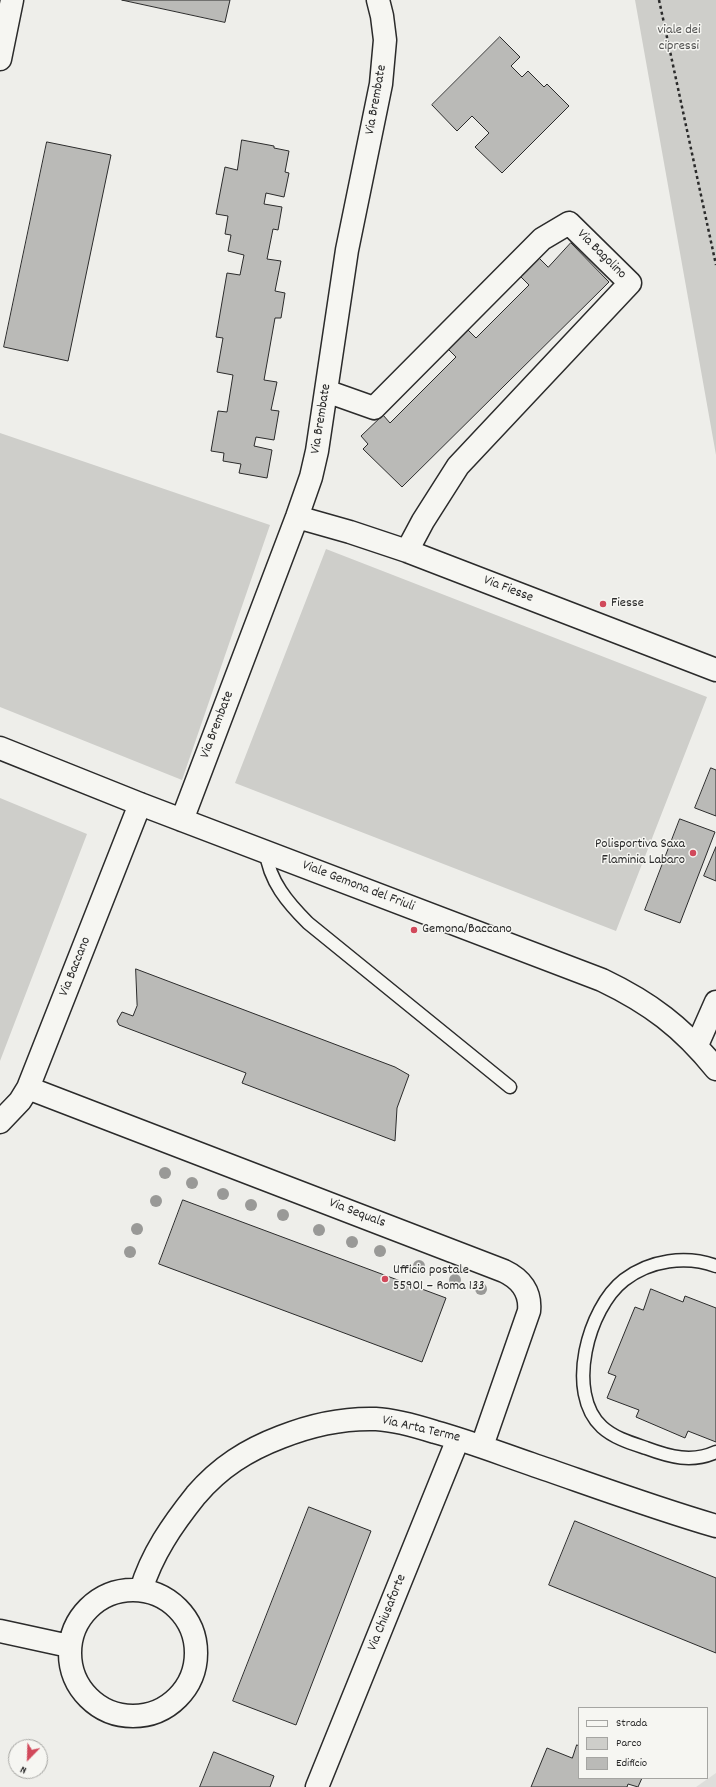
<!DOCTYPE html>
<meta charset="utf-8">
<style>
body{margin:0}
#map{position:relative;width:716px;height:1787px;overflow:hidden;background:#eeeeea;font-family:Dekko,sans-serif}
canvas{display:block}
.legend{position:absolute;left:578px;top:1707px;width:130px;height:72px;box-sizing:border-box;background:#f6f6f2;border:1px solid #a5a5a2;margin:0;padding:5px 7px;list-style:none;font-size:12px;color:#2b2b2b}
.legend li{display:flex;align-items:center;gap:8px;height:20px}
.legend b{width:20px;border:1px solid #a5a5a2}
.north{position:absolute;left:8px;top:1739px;width:40px;height:40px;box-sizing:border-box;background:#f6f6f2;border:1px solid #a5a5a2;border-radius:50%;rotate:203deg;font-size:11px;font-weight:700;line-height:16px;text-align:center;color:#2b2b2b}
.north::after{content:'';display:block;margin:auto;width:14px;height:18px;background:#d1495b;clip-path:polygon(50% 0,100% 100%,50% 72%,0 100%)}
</style>
<div id="map">
<canvas width="716" height="1787"></canvas>
<ul class="legend">
<li><b style="height:5px;background:#f6f6f2"></b>Strada</li>
<li><b style="height:11px;background:#cececa"></b>Parco</li>
<li><b style="height:11px;background:#babab7"></b>Edificio</li>
</ul>
<div class="north">N</div>
</div>
<script>
const ctx = document.querySelector('canvas').getContext('2d');
ctx.lineJoin = 'round';
function fill(path, color) { ctx.fillStyle = color; ctx.fill(path, 'evenodd'); }
function trace(path, color, width, dash) { ctx.strokeStyle = color; ctx.lineWidth = width; ctx.lineCap = dash ? 'butt' : 'round'; ctx.setLineDash(dash || []); ctx.stroke(path); }
function label(font, color, halo, rows, align = 'center') {
  ctx.font = font + ' Dekko,sans-serif'; ctx.lineWidth = 3; ctx.setLineDash([]); ctx.textBaseline = 'middle'; ctx.strokeStyle = halo; ctx.fillStyle = color; for (const [text, x, y, turn = 0] of rows) {
    ctx.save(); ctx.translate(x, y); ctx.rotate((+turn || 0) * Math.PI / 180); ctx.textAlign = isNaN(turn) ? turn : align; if (halo) ctx.strokeText(text, 0, 0); ctx.fillText(text, 0, 0); ctx.restore();
  }
}
fill(new Path2D(`
 M716,1773v14h-20z`), '#dededb');
fill(new Path2D(`
 M635,0h81v455z
 M0,433l270,92 -88,255 -182,-73z
 M326,549l381,148 -91,234 -381,-148z
 M0,798l87,36 -87,227z`), '#cececa');
const building = new Path2D(`
 M122,0h108l-5,22z
 M500,37l20,20 -9,9 11,11 6,-6 16,16 3,-3 22,22 -67,67 -27,-26 14,-14 -17,-17 -15,15 -25,-26z
 M242,140l32,6v2l15,3 -4,21 4,1 -5,24 -18,-4 -2,11 18,3 -4,23 -5,-1 -6,30 14,2 -6,30 10,2 -4,25h-6l-11,62 13,2 -6,28 8,1 -5,29 -18,-3 -2,9 18,4 -5,28 -28,-5 2,-9 -18,-3 1,-8 -13,-2 7,-40 9,1 6,-37 -16,-3 6,-34 -7,-1 11,-64 13,2 4,-20 -16,-4 3,-16 -6,-1 3,-18 -12,-2 9,-47 12,3z
 M47,142l64,13 -43,206 -64,-14z
 M571,243l38,39 -207,205 -39,-38 5,-5 -7,-8 22,-21 7,8 66,-66 -8,-8 20,-19 8,8 53,-53 -10,-10 19,-18 10,10z
 M711,768l5,2v46l-21,-8z
 M680,819l35,13 -35,91 -35,-13z
 M716,847v34l-12,-5z
 M136,969l259,98 14,8 -12,33 -2,33 -153,-58 4,-10 -127,-48 -2,-4 5,-9 11,4 4,-10z
 M183,1200l263,98 -24,64 -263,-98z
 M651,1289l32,13 2,-6 31,12v134l-28,-11 -3,7 -49,-21 3,-7 -32,-12 9,-22 -8,-3 27,-66 8,3z
 M309,1507l62,24 -75,194 -63,-24z
 M575,1521l141,57v75l-167,-68z
 M577,1745l2,1v32h63l-4,9 -10,-3 -1,3h-96l16,-39 25,10z
 M214,1752l60,24 -4,11h-70z`);
fill(building, '#babab7');
trace(building, '#2b2b2b', 1);
const lane = new Path2D(`
 M266,852c3,29 22,51 42,71l202,164
 M716,1266c-30,-11 -66,-6 -92,14 -36,28 -59,113 -22,147 12,11 29,16 44,21 24,9 46,15 70,4`);
const street = new Path2D(`
 M0,59l12,-59
 M326,391l48,17 168,-169 27,-16 61,60 -172,183 -35,55 -16,30
 M297,517l53,15 57,19 309,119
 M0,748l140,56 462,176c48,23 80,47 114,89
 M182,820l115,-303 14,-40 6,-26 30,-201 34,-166 4,-44 -3,-24 -4,-16
 M697,1045l19,-43
 M28,1088l476,183c17,8 27,21 25,40l-47,135
 M0,1122l20,-21 8,-13 112,-284
 M141,1590c11,-36 31,-65 55,-95 24,-28 51,-45 85,-58 30,-12 62,-19 95,-18 20,1 40,7 59,13 33,9 64,21 96,32 61,21 123,44 185,62
 M70 1653a63 63 0 1 1 126 0a63 63 0 1 1-126 0Z
 M0,1631l69,15
 M317,1787l141,-348`);
trace(lane, '#2b2b2b', 15);
trace(street, '#2b2b2b', 25);
trace(new Path2D(`
 M659,0l57,265`), '#2b2b2b', 2.5, [3, 3]);
trace(lane, '#f6f6f2', 12);
trace(street, '#f6f6f2', 22);
ctx.fillStyle = '#999997';
for (const [x, y] of [
 [165,1173],
 [192,1183],
 [223,1194],
 [156,1201],
 [251,1205],
 [283,1215],
 [137,1229],
 [319,1230],
 [352,1242],
 [380,1251],
 [130,1252],
 [419,1266],
 [455,1280],
 [481,1289]
]) { ctx.beginPath(); ctx.arc(x, y, 6, 0, 2 * Math.PI); ctx.fill(); }
for (const [x, y, r, color] of [
 [603,604,4,"#d1495b"],
 [693,853,4,"#d1495b"],
 [414,930,4,"#d1495b"],
 [385,1279,4,"#d1495b"]
]) { const dot = new Path2D(); dot.arc(x, y, r, 0, 2 * Math.PI); ctx.fillStyle = color; ctx.fill(dot); trace(dot, '#f6f6f2', 1.5); }
label('14px', '#545453', '#f6f6f2', [
 ["viale dei",679,31],
 ["cipressi",679,47]
]);
label('14px', '#2b2b2b', '#f6f6f2', [
 ["Via Brembate",377,100,-80],
 ["Via Bagolino",601,255,45],
 ["Via Brembate",322,419,-81],
 ["Via Fiesse",508,590,21],
 ["Via Brembate",218,725,-69],
 ["Viale Gemona del Friuli",358,887,21],
 ["Via Baccano",76,967,-68],
 ["Via Sequals",357,1214,21],
 ["Via Arta Terme",421,1430,13],
 ["Via Chiusaforte",388,1613,-68]
]);
label('14px', '#2b2b2b', '#f6f6f2', [
 ["Fiesse",611,604],
 ["Polisportiva Saxa",685,845,"right"],
 ["Flaminia Labaro",685,861,"right"],
 ["Gemona/Baccano",422,930],
 ["Ufficio postale",393,1271],
 ["55901 – Roma 133",393,1287]
], 'left');
</script>
